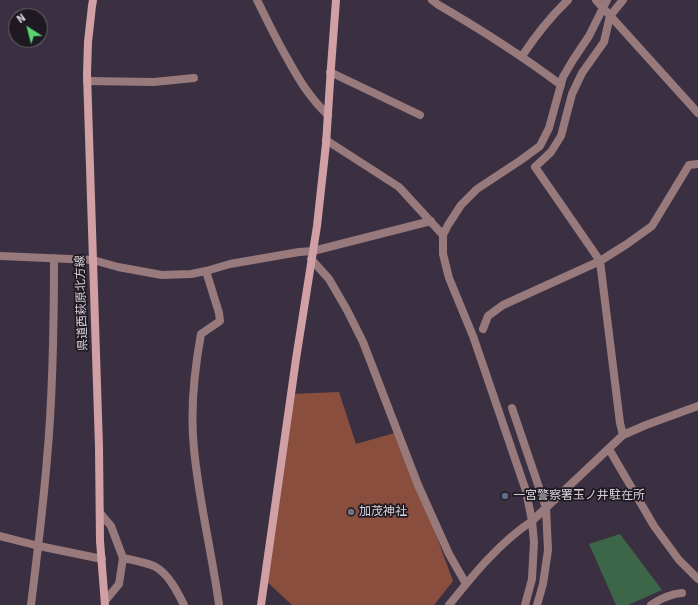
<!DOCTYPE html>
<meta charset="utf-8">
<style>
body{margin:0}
#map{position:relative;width:698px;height:605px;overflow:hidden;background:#3b3041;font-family:Signika,sans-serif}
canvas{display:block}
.north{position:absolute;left:8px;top:8px;width:40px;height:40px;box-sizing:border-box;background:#1f1a22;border:1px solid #69646d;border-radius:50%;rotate:324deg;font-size:11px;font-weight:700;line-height:16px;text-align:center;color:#d9d2dd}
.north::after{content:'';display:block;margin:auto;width:14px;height:18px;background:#58d570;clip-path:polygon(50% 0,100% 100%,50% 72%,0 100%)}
</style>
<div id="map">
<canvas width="698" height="605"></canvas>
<div class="north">N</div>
</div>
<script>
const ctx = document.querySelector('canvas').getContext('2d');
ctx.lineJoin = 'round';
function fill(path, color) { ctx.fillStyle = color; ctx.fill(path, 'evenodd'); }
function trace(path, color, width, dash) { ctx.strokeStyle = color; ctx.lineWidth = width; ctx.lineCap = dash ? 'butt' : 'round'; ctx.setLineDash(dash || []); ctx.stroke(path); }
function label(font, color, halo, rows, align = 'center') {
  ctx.font = font + ' Signika,"Noto Sans JP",sans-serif'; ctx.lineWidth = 3.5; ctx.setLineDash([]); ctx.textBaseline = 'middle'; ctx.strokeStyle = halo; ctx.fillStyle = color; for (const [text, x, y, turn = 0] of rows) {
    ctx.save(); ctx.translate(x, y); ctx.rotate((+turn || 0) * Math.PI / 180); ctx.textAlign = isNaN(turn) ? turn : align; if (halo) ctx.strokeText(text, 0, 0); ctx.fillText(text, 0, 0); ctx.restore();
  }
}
fill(new Path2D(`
 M620,534l42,56 -34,15h-12l-27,-61z`), '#3c6647');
fill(new Path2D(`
 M339,392l17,52 42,-12 55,149 -19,24h-142l-27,-25 26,-186z`), '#8a4e3e');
trace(new Path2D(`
 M257,0c10,20 19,39 30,58 12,22 23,40 41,57
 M432,0l5,4c43,25 84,51 124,81
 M596,0l102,113
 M522,56c14,-21 27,-38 46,-56
 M330,72l90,43
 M87,81l67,1 40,-4
 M326,140l73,47 44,48
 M0,256l93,4 25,7 44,8 29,-1 15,-3 24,-7 69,-12 14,-1 118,-30
 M311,259l18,20 18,31 16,32 55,143 31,69 17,30
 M206,271l13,42 1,8 -19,13c-7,38 -11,77 -7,115 5,53 18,104 25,156
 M483,329l5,-13 15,-11 97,-44 27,-17 25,-18 37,-61 9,-1
 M512,408l34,100 2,42 -5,34 -6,21
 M623,435l-3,-12 -20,-162 -40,-58 -25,-36 16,-15 10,-16 11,-42 10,-21 22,-31 6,-26 13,-16
 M609,449l45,77 25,34 19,19
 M100,513l11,13 12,32 -4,26 -14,17
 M0,536l39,10 63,13
 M123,558c10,2 21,4 31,8 14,7 23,25 30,39
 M31,605c6,-48 12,-97 16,-146 6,-66 7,-134 7,-201
 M449,605c25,-31 50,-62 83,-84l91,-86 23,-10 52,-19
 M525,605l7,-26 2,-37 -2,-21 -6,-30 -53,-155 -24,-58 -6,-24v-19l5,-10 13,-20 16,-16 44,-29 19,-14 9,-18 14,-51 10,-17 16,-24 18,-36
 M651,605c9,-6 19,-11 31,-12`), '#997a7c', 8);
trace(new Path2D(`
 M93,0l-1,6 -4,36 -1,32 12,373 1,94 5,64
 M261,605l35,-246 21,-133 9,-82 5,-77 5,-67`), '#d1a0a4', 8);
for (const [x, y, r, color] of [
 [505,496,4,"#5c6f8a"],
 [351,512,4,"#6b7280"]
]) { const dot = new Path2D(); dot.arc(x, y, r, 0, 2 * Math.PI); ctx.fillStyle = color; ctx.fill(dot); trace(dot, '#1f1a22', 1.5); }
label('12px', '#d9d2dd', '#1f1a22', [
 ["県道西萩原北方線",82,303,-92]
]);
label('12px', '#d9d2dd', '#1f1a22', [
 ["一宮警察署玉ノ井駐在所",513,496],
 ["加茂神社",359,512]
], 'left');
</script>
